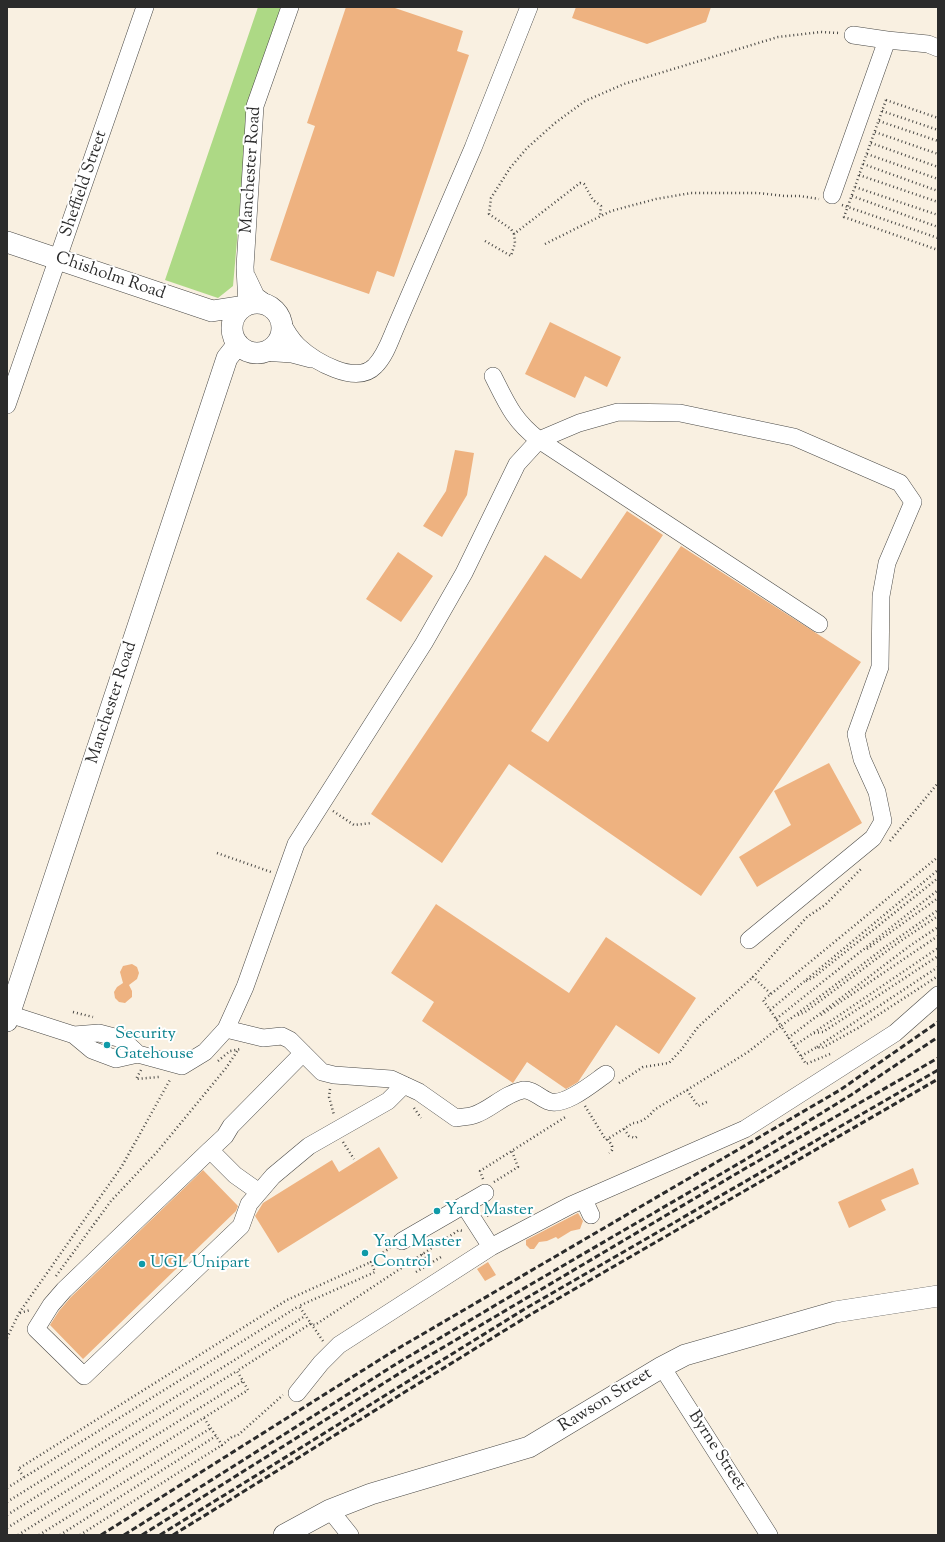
<!DOCTYPE html>
<style>
body{margin:0}
#map{position:relative;width:945px;height:1542px;overflow:hidden;background:#f9f0e1;font-family:"Sorts Mill Goudy",serif}
canvas{display:block}
.frame{position:absolute;inset:0;border:8px solid #2b2b2b;pointer-events:none}
</style>
<div id="map">
<canvas width="945" height="1542"></canvas>
<div class="frame"></div>
</div>
<script>
const ctx = document.querySelector('canvas').getContext('2d');
ctx.lineJoin = 'round';
function fill(path, color) { ctx.fillStyle = color; ctx.fill(path, 'evenodd'); }
function trace(path, color, width, dash) { ctx.strokeStyle = color; ctx.lineWidth = width; ctx.lineCap = dash ? 'butt' : 'round'; ctx.setLineDash(dash || []); ctx.stroke(path); }
function label(font, color, halo, rows, align = 'center') {
  ctx.font = font + ' "Sorts Mill Goudy",serif'; ctx.lineWidth = 4; ctx.setLineDash([]); ctx.textBaseline = 'middle'; ctx.strokeStyle = halo; ctx.fillStyle = color; for (const [text, x, y, turn = 0] of rows) {
    ctx.save(); ctx.translate(x, y); ctx.rotate((+turn || 0) * Math.PI / 180); ctx.textAlign = isNaN(turn) ? turn : align; if (halo) ctx.strokeText(text, 0, 0); ctx.fillText(text, 0, 0); ctx.restore();
  }
}
fill(new Path2D(`
 M258,7h25l-34,96 -16,183 -15,12 -53,-18z`), '#add985');
fill(new Path2D(`
 M346,7h46l71,24 -6,20 12,4 -75,222 -17,-6 -8,23 -99,-34 45,-134 -8,-3z
 M576,7h135l-5,15 -59,22 -75,-26z
 M550,322l71,35 -14,30 -22,-11 -10,22 -50,-24z
 M455,450l19,3 -7,42 -25,42 -19,-11 23,-35z
 M627,511l36,24 -132,196 17,11 133,-196 180,116 -160,234 -192,-132 -67,99 -71,-49 174,-259 36,24z
 M398,552l35,24 -32,46 -35,-23z
 M829,763l33,60 -105,64 -18,-30 52,-32 -17,-34z
 M436,904l133,89 37,-56 90,61 -37,56 -43,-29 -38,57 -5,3 -7,4 -39,-27 -14,21 -91,-62 12,-19 -43,-29z
 M132,964l5,3 2,6 -2,6 -8,6 3,6v6l-7,6 -6,-1 -4,-4 -1,-6 3,-5 6,-4 -3,-11 3,-6z
 M379,1147l19,31 -120,75 -23,-37 8,-13 69,-43 7,12z
 M913,1168l6,16 -38,16 5,10 -37,18 -11,-26z
 M203,1170l35,36 -2,5 -153,148 -33,-34 9,-14 12,-14z
 M578,1213l5,8 -3,8 -9,2 -13,8 -2,-2 -9,4 -8,1 -5,7h-4l-4,-4v-5z
 M488,1262l8,13 -11,6 -8,-12z`), '#eeb280');
const minor = new Path2D(`
 M853,35l34,5
 M832,195l55,-155 41,4 10,4
 M247,277l9,19 11,8
 M247,305l-2,-38 10,-161 35,-99
 M281,321c5,10 10,18 17,25 16,15 58,40 77,20 10,-10 15,-25 20,-37l78,-181 56,-141
 M262,352l30,2 19,5
 M493,376c14,28 21,45 46,64l280,184
 M7,405l138,-398
 M9,1014l65,21 18,15 24,9 22,-5
 M226,1029l37,9 19,-2 8,4 32,32 12,3 57,4 28,13 37,26c5,-1 12,-1 18,-3 16,-5 30,-21 49,-25 9,-1 17,8 25,11 16,7 45,-18 58,-27
 M74,1035l25,-2 23,6 16,15 44,12 23,-14 21,-23 19,-42 51,-143 128,-201 40,-70 53,-109 22,-24 40,-17 39,-11 62,1 114,24 106,46 13,19 -26,61 -6,33 -1,71 -24,67 6,25 15,33 6,29 -10,17 -124,102
 M210,1150l15,-14 6,-10 72,-73
 M259,1192l-24,-17 -25,-25 -146,140 -13,15 -15,24 48,47 157,-150 8,-22 24,-28 36,-30 79,-45 16,-16
 M584,1200l7,15
 M464,1205l27,42
 M402,1241l83,-48
 M662,1367l107,168
 M297,1393l24,-30 18,-18 152,-98 80,-42 174,-76 150,-96 43,-38
 M330,1510l20,25`);
const major = new Path2D(`
 M7,242l205,69 32,-5
 M232 328a25 25 0 1 1 50 0a25 25 0 1 1-50 0Z
 M7,1021l220,-663 11,-14
 M284,1535l46,-25 41,-16 158,-47 133,-80 23,-12 150,-43 103,-16`);
trace(minor, '#4a4946', 18);
trace(major, '#4a4946', 22);
trace(new Path2D(`
 M886,100l-42,117 94,33
 M886,100l52,18
 M882,111l56,19
 M879,121l59,20
 M875,132l63,22
 M871,143l67,24
 M867,154l71,25
 M863,164l75,27
 M859,175l79,27
 M855,187l83,28
 M852,196l86,31
 M842,205l96,33
 M514,234l-3,-5 -22,-15 2,-16 19,-30 17,-20 28,-25 30,-22 39,-17 154,-47 43,-5 19,1
 M485,241l26,15 4,-13 -1,-9 66,-51 4,1 9,16 8,6 -1,10
 M545,244l66,-33 45,-12 35,-6h67l27,3h15l19,3
 M333,811l21,14 18,-2
 M890,841l48,-58
 M217,853l54,19
 M867,949l71,-51
 M806,981l8,-4 124,-99
 M771,994l167,-137
 M770,1010l168,-140
 M73,1012l20,5
 M798,1015l7,-3 94,-70 39,-26
 M821,1015l117,-79
 M776,1019l162,-129
 M814,1033l9,-1 115,-76
 M788,1038l123,-93 27,-18
 M794,1046l144,-98
 M817,1047l121,-80
 M830,1054l-24,10 -25,-38 103,-78 54,-38
 M801,1056l16,-9 5,1 36,-20 80,-52
 M218,1061l12,-10 11,-2
 M141,1070l-5,9 23,-2
 M619,1083l24,-16 26,-4 12,-13 17,-23 55,-50
 M330,1089l-1,8 5,18
 M687,1090l61,-38 33,-26 -18,-26 8,-6 -18,-17 54,-60 18,-12 36,-36
 M585,1106l21,34 27,-17c8,0 17,-7 21,-13l33,-20 11,16 11,-5
 M414,1108l7,10
 M624,1129l5,7 6,2 3,-2
 M608,1139l4,7v4l-3,3
 M343,1142l11,17
 M483,1179l-3,-8 87,-55
 M494,1182l24,-15 -6,-16
 M487,1216l5,-3
 M422,1254l7,10
 M416,1272l25,-15
 M56,1276l55,-75 46,-49 69,-84 12,-18
 M20,1313l10,-3
 M7,1338l12,-25 103,-147 49,-88
 M323,1341l-24,-35 76,-34 -4,-10 2,-3 17,-11
 M204,1418l18,27 11,-9h4l46,-41
 M24,1477l-6,-8 269,-169 84,-38
 M7,1488l292,-182
 M7,1502l298,-186
 M7,1515l230,-144
 M7,1528l236,-147 -6,-10 73,-47 5,1 144,-95 4,1
 M18,1535l230,-145 -5,-9
 M39,1535l172,-107
 M60,1535l156,-99
 M80,1535l142,-90`), '#4a4946', 2.5, [1, 3]);
trace(minor, '#fff', 17);
trace(major, '#fff', 21);
trace(new Path2D(`
 M101,1535l291,-183 448,-262 98,-68
 M124,1535l272,-171 120,-71 227,-132 108,-66 87,-58
 M142,1535l258,-162 346,-205 192,-110
 M160,1535l363,-225 415,-240
 M173,1535l355,-219 410,-237`), '#2b2b2b', 3, [6, 3]);
for (const [x, y, r, color] of [
 [107,1045,4,"#0f9aa8"],
 [437,1211,4,"#0f9aa8"],
 [365,1253,4,"#0f9aa8"],
 [142,1264,4,"#0f9aa8"]
]) { const dot = new Path2D(); dot.arc(x, y, r, 0, 2 * Math.PI); ctx.fillStyle = color; ctx.fill(dot); trace(dot, '#fff', 1.5); }
label('17px', '#2b2b2b', '#fff', [
 ["Manchester Road",252,170,-86],
 ["Sheffield Street",85,184,-71],
 ["Chisholm Road",110,277,19],
 ["Manchester Road",113,703,-72],
 ["Rawson Street",606,1401,-32],
 ["Byrne Street",716,1451,57]
]);
label('17px', '#0d838f', '#fff', [
 ["Security",115,1035],
 ["Gatehouse",115,1055],
 ["Yard Master",445,1211],
 ["Yard Master",373,1243],
 ["Control",373,1263],
 ["UGL Unipart",150,1264]
], 'left');
</script>
